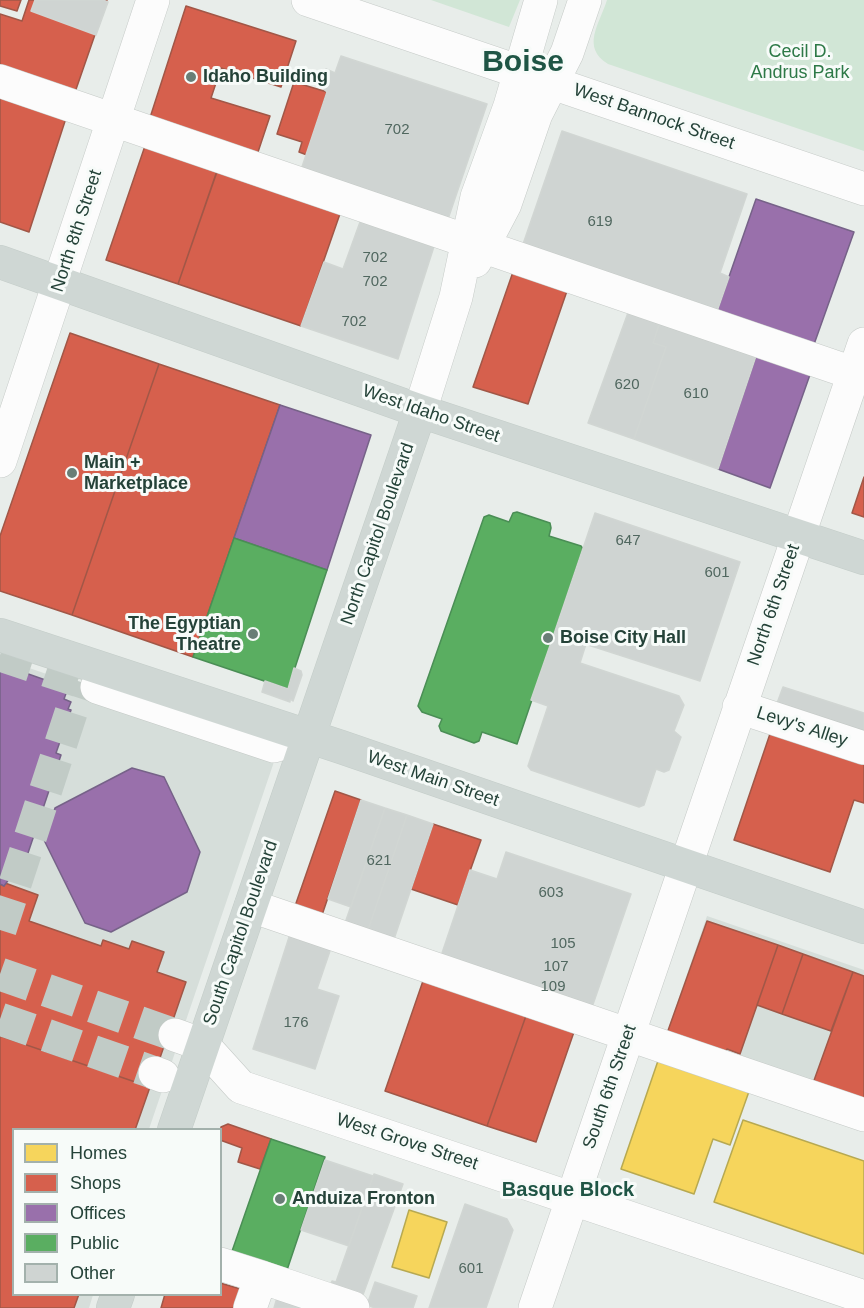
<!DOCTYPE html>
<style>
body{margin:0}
#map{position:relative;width:864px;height:1308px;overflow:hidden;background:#e8edea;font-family:Arial,sans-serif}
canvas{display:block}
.legend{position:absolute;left:12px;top:1128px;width:210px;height:168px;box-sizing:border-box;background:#f7fbf9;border:2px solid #a3b1ac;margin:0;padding:8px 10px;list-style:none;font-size:18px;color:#244238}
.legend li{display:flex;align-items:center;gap:12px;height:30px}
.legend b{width:30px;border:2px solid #a3b1ac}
</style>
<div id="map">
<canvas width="864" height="1308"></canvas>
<ul class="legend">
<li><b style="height:16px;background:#f6d55c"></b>Homes</li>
<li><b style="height:16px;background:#d6604d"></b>Shops</li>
<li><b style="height:16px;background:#9970ab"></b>Offices</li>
<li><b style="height:16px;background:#5aae61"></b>Public</li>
<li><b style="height:16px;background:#cfd4d2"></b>Other</li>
</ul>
</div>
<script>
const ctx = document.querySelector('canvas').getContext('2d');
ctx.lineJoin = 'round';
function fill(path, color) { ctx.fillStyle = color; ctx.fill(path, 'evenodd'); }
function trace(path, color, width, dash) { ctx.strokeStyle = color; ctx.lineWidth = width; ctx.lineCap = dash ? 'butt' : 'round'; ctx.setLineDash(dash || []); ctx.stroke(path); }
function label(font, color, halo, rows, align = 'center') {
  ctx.font = font + ' Arial,sans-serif'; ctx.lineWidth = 6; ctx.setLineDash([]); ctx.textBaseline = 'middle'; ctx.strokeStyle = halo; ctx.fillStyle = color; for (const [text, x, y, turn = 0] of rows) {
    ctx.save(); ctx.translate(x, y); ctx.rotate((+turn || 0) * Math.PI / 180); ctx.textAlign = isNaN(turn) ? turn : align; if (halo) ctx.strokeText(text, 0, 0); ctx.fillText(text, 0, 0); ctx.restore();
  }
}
fill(new Path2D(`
 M0,658l277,95 -128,376 -135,1v164l79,1 -4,13h-89z
 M707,916l157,54v133l-198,-68z`), '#d6deda');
fill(new Path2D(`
 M431,0h89l-11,27z
 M607,0h257v151l-256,-87c-27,-17 -9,-39 -1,-64z`), '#d1e6d6');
const homes = new Path2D(`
 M661,1052l91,31 -22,62 -17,-6 -19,55 -73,-25z
 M743,1120l121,41v93l-150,-52z
 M409,1210l38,12 -18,56 -37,-11z`);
fill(homes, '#f6d55c');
trace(homes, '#b7a951', 1.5);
const shops = new Path2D(`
 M0,0h21l-4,11 -17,-5z
 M29,0h78l-34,98 -73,-25v-59l22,7z
 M186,6l110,35 -15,46 -60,-19 -10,30 59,18 -15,45 -108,-34z
 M294,82l33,10 -20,63 -8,-3 3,-10 -25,-8z
 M0,89l68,23 -39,120 -29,-10z
 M147,140l72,25 -41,119 -72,-24z
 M219,166l123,42 -41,118 -123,-42z
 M514,269l54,19 -40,116 -55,-17z
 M70,333l89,31 -87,251 -72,-24v-55z
 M159,364l121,41 -87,252 -121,-42z
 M864,477v40l-12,-4z
 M774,722l90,34v47l-10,-3 -24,72 -96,-32z
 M335,791l26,9 -40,118 -27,-9z
 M433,824l48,16 -23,65 -47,-16z
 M5,883l33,12 -9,26 72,25 2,-6 26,9 3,-8 32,11 -7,20 29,10 -36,105 -150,-51v-152l4,2z
 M707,921l71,24 -38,109 -13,-5 -2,4 -60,-14z
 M778,945l25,9 -21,60 -25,-9z
 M803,954l50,18 -22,59 -49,-17z
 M853,972l11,4v129l-52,-19z
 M424,978l103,35 -40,113 -102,-35z
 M527,1013l48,16 -39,113 -49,-16z
 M0,1036l150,51 -15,43h-121v164h65l-5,14h-74z
 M228,1124l43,15 -11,30 -22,-7 4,-14 -22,-8 1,-13z
 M220,1283l24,7 -5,18h-78l4,-14h55z`);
fill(shops, '#d6604d');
trace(shops, '#a15747', 1.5);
const offices = new Path2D(`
 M756,199l98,33 -42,118 -97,-33z
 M758,350l54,19 -42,119 -52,-19z
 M280,405l91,30 -44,135 -93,-32z
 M0,664l68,24 -4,11 7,3 -3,7 3,1 -15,43 5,2 -33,98 -24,33 -4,-2z
 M132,768l32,9 36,75 -13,40 -76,40 -26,-9 -41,-83 11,-32z`);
fill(offices, '#9970ab');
trace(offices, '#766288', 1.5);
const public = new Path2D(`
 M517,512l33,11 1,5 -2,8 32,10 2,3 -66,195 -35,-12 -3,9 -5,2 -33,-12 -2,-5 3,-7 -20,-7 -4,-6 66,-189 5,-2 20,7 4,-9z
 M234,538l93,32 -39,119 -95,-32z
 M271,1139l54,18 -40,119 -55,-19z`);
fill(public, '#5aae61');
trace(public, '#4a8e55', 1.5);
const building = new Path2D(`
 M35,0h68l5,2 -12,33 -65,-24z
 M341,56l146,48 -41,121 -147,-49 28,-84 -6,-6 5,-17 9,4z
 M562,131l185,63 -27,79 9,4 -14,40 -194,-67z
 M364,211l73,26 -39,122 -97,-33 23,-64 19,7z
 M629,310l31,11 -7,22 13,4 -32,92 -46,-16z
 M662,316l96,34 -40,119 -84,-30 32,-92 -13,-4z
 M595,513l145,49 -40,119 -146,-47z
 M554,634l32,10 -6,19 99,33 5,9 -10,26 7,6 -12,33 -5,2 -8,-3 -12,36 -5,2 -108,-37 -3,-4 20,-60 -17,-6z
 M294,668l7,3 1,4 -9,26 -3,-2v3l-28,-10 3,-11 23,8z
 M783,687l81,26v21l-88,-28z
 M361,800l24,8 -34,99 -23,-8z
 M385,808l22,7 -40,118 -23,-7z
 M407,815l26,9 -40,118 -26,-9z
 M506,852l125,42 -42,122 -151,-51 32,-95 27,9z
 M291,931l41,14 -15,44 22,7 -24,73 -62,-20z
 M325,1160l48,16 -24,70 -48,-16z
 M374,1174l29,10 -43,119 -32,-12 4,-10 4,1z
 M465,1204l42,15 6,11 -27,78h-57z
 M375,1282l42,14 -4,12h-38l-8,-3z
 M279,1291l50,17h-55z`);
fill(building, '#cfd4d2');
trace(building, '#d1d6d3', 1.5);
trace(new Path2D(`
 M0,655l97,32
 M0,930l81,-248
 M0,974l175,61
 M0,1019l155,54`), '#c1cbc6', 33, [33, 16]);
const minor = new Path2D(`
 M308,0l556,189
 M0,81l864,296
 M475,261l30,-57 31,-90 31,-61 18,-53
 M420,411l36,-114 21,-100 33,-91 31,-106
 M0,461l153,-461
 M97,687l177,59 34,-10
 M739,707l125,41
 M251,906l613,209
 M175,1035l28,10 38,42 623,210
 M155,1073l8,3
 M220,1264l41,13 -11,31
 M261,1277l92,31
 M535,1308l329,-964`);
const major = new Path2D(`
 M0,262l420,149 444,147
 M0,635l341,112 523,180
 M174,1130l246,-719
 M113,1308l5,-14`);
trace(minor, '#c5cac7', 34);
trace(major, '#c3ccc8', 34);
trace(minor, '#fcfcfc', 33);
trace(major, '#cfd7d4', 33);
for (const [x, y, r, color] of [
 [191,77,6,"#697e76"],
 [72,473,6,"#697e76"],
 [253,634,6,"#697e76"],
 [548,638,6,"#697e76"],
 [280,1199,6,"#697e76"]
]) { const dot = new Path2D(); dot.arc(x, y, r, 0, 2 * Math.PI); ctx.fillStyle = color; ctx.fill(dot); trace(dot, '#f7fbf9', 2); }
label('15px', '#50675f', null, [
 ["702",397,130],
 ["619",600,222],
 ["702",375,258],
 ["702",375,282],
 ["702",354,322],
 ["620",627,385],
 ["610",696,394],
 ["647",628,541],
 ["601",717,573],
 ["621",379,861],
 ["603",551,893],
 ["105",563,944],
 ["107",556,967],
 ["109",553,987],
 ["176",296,1023],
 ["601",471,1269]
]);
label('18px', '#2d7947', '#f7fbf9', [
 ["Cecil D.",800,52],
 ["Andrus Park",800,73]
]);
label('bold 18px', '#244238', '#f7fbf9', [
 ["Idaho Building",203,77],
 ["Main +",84,463],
 ["Marketplace",84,484],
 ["The Egyptian",241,624,"right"],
 ["Theatre",241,645,"right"],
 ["Boise City Hall",560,638],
 ["Anduiza Fronton",292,1199]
], 'left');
label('18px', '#244238', '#f7fbf9', [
 ["West Bannock Street",654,117,19],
 ["North 8th Street",77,231,-72],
 ["West Idaho Street",431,414,19],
 ["North Capitol Boulevard",378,534,-71],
 ["North 6th Street",774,605,-71],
 ["Levy's Alley",802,727,18],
 ["West Main Street",433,779,19],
 ["South Capitol Boulevard",241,933,-71],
 ["South 6th Street",610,1087,-71],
 ["West Grove Street",407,1142,18]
]);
label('bold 20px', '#1f5545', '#f7fbf9', [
 ["Basque Block",568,1190]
]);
label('bold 30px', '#1f5545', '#f7fbf9', [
 ["Boise",523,63]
]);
</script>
